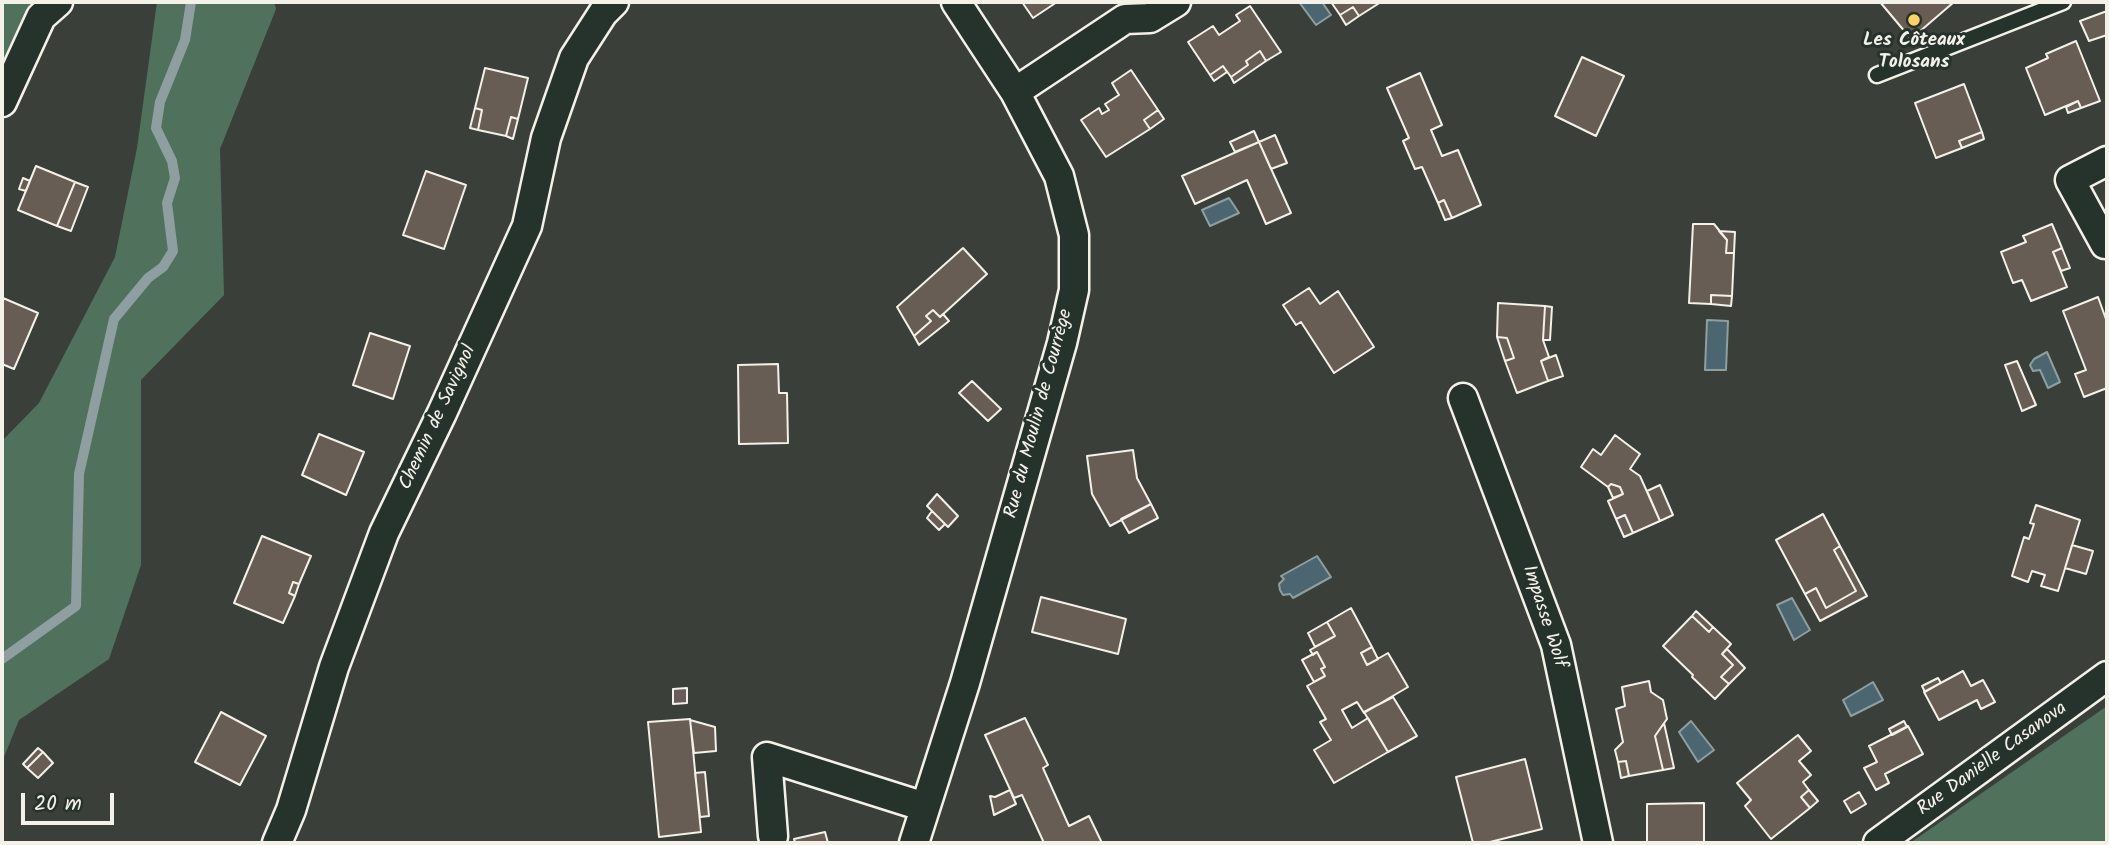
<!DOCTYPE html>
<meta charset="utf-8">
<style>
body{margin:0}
#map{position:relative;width:2109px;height:845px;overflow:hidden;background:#3a4039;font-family:Kalam,sans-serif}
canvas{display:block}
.frame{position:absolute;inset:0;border:4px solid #f4f1e8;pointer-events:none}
.scale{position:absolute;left:21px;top:793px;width:93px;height:32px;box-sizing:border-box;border:4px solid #f4f1e8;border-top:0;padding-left:9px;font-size:21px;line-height:24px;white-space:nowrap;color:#f4f1e8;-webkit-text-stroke:5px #26332d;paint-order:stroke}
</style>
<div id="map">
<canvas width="2109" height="845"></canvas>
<div class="frame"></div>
<div class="scale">20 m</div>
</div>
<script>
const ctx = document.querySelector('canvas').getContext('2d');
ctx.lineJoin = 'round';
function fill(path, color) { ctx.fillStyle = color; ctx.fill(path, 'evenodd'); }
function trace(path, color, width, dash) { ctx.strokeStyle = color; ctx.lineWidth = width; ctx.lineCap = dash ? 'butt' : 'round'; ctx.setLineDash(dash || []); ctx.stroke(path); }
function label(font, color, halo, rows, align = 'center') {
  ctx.font = font + ' Kalam,sans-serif'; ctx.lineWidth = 6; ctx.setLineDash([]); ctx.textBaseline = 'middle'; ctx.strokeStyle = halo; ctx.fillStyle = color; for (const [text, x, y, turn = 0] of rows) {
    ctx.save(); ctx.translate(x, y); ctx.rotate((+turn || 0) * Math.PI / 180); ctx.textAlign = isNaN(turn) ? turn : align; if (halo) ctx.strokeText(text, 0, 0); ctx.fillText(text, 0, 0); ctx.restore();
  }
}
fill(new Path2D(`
 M2,2h38l-38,66z
 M157,2h117l2,7 -56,140 4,146 -83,85v185l-32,94 -90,61 -17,42v-321l37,-38 76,-146 22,-109z
 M2107,706v137h-197z`), '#50715c');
const water = new Path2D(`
 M1299,2h23l9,13 -15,10z
 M1229,198l10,15 -29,13 -8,-16z
 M1707,320l21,1 -2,49h-21z
 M2047,352l13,30 -12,6 -8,-18 -7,1 -3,-6 4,-6z
 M1317,556l14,21 -38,21 -3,-4 -7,1 -3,-5 -1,-6 5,-5 -3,-3z
 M1792,598l18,32 -16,10 -17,-35z
 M1873,682l10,18 -32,16 -8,-16z
 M1691,721l23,29 -16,12 -19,-30z`);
fill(water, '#4c6671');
trace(water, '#8f9ea1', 2);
trace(new Path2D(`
 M2,659l74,-53 3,-132 35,-155 34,-41 15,-11 10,-16 -6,-48 8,-25 -3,-17 -16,-33 4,-26 25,-62 6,-38`), '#8f9ea1', 10);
const building = new Path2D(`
 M1022,2h35l-24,16z
 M1331,2h50l-22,14 -6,-9 -13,8z
 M1880,2h74l-43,37z
 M1250,6l31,46 -15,9 -6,-10 -14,10 2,4 -17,12 -8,-11 -13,9 -22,-33 25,-16 6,9 21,-14 -4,-6z
 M1353,7l6,9 -13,9 -6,-10z
 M2107,11v24l-18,6 -9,-20z
 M2076,41l24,60 -19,7 -3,-7 -33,14 -19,-47 22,-10 -2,-4z
 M1260,51l6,10 -32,22 -3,-6 17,-12 -2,-4z
 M1582,57l42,19 -28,60 -41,-20z
 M1223,66l4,6 -13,9 -4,-6z
 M485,68l43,10 -10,41 -7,-2 -5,19 -28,-6 4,-20 -7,-2z
 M1131,70l27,40 -14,10 6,9 -44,28 -25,-37 18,-12 3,6 7,-4 -4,-6 14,-9 -7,-12z
 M1420,73l22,52 -11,5 11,26 16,-6 23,55 -29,13 -8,-18 -6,3 -16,-36 -7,2 -12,-28 6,-3 -22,-50z
 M1964,84l18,48 -23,9 3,7 -26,10 -21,-55z
 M2078,101l3,7 -13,5 -2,-6z
 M475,108l7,2 -4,20 -8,-2z
 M1158,110l6,9 -14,10 -6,-9z
 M511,117l7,2 -5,20 -7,-3z
 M1254,131l5,11 -24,10 -5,-10z
 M1982,132l2,7 -22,9 -3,-7z
 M1275,135l12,28 -16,6 -12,-27z
 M1259,142l32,71 -25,11 -19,-44 -52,24 -13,-28z
 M36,166l39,16 -18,44 -39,-16z
 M426,171l40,14 -22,64 -41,-14z
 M23,178l7,3 -4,10 -7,-2z
 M75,182l13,5 -17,44 -14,-5z
 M1444,200l8,18 -7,2 -7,-17z
 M1693,224h21l13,16 -1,13h8l-2,43 -21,-1v9l-22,-1z
 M2052,224l10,24 -9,4 14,35 -36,14 -9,-21 -9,3 -12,-31 25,-10 -3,-6z
 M1719,231l16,1 -1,21h-8l1,-13z
 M963,248l24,26 -47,43 -7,-7 -7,6 5,5 -17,15 -17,-29z
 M2062,248l8,20 -9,3 -8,-19z
 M1309,288l11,16 18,-13 36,56 -40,26 -33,-51 -5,3 -13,-20z
 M1711,295l21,1 -1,10 -20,-2z
 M2098,297l9,25v66l-23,9 -9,-23 11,-4 -23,-59z
 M3,298l35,15 -24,56 -12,-5z
 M1498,303l47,3 -2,34 6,17 -8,4 7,20 -31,12 -12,-32 9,-3 -7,-20 -10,-1z
 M1545,306l7,1 -2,33h-7z
 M933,310l7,7 3,-3 6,7 -30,24 -5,-9 17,-15 -5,-5z
 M370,333l40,13 -17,53 -40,-14z
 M1497,337l10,1 7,20 -9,3z
 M1556,355l7,21 -15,5 -7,-20z
 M2017,361l19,44 -14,6 -17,-46z
 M778,364l1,29h8l1,50 -49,1 -1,-79z
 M972,381l29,28 -13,12 -29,-28z
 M319,434l45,18 -18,43 -44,-20z
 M1615,435l25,19 -10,15 10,7 20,45 -27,12 -8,-18 -9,4 -8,-18 15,-7 -3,-7 -9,-3 -3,3 -27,-20 12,-18 8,6z
 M1133,450l4,28 14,26 -41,22 -18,-32 -5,-38z
 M1611,484l9,3 3,7 -10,4 -5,-11z
 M1660,485l13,30 -13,6 -13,-30z
 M937,494l21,22 -10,11 -21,-21z
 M1151,504l7,14 -29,15 -8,-14z
 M2036,505l44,15 -22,71 -17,-5 4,-11 -13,-4 -4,11 -16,-6 12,-39 5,2 5,-15 -4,-1z
 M932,511l13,13 -6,6 -12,-12z
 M1823,514l17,32 -6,4 22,41 -30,17 -10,-20 -11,6 -29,-54z
 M1625,515l8,18 -9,4 -8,-18z
 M262,536l49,20 -12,28 -6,-2 -4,11 6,3 -12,27 -49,-20z
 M2072,545l21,6 -7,23 -21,-6z
 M1840,546l27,50 -47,25 -15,-27 11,-6 10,20 30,-17 -22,-41z
 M293,582l6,2 -4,12 -6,-3z
 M1041,597l85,22 -8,35 -86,-22z
 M1351,608l21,39 -11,6 6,12 21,-12 20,34 -44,26 -7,-11 -15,8 10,18 16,-10 20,34 -54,31 -20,-33 17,-10 -11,-18 6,-3 -19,-33 18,-10 -4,-7 4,-2 -8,-15 -4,3 -3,-5 25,-14 -8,-14z
 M1696,611l17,16 -4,5 -17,-16z
 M1692,616l17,16 4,-5 18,17 -9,10 11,11 -12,12 8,7 -14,15 -23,-22 1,-2 -30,-29z
 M1327,622l8,14 -20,11 -7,-14z
 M1372,647l6,12 -11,6 -6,-12z
 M1727,649l18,19 -16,16 -8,-7 12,-12 -11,-11z
 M1317,652l8,15 -4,2 4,7 -11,6 -12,-22z
 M1963,671l8,15 12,-6 12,22 -14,7 -4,-9 -38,20 -15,-28z
 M1938,678l3,5 -16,9 -3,-6z
 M1649,681l2,11 12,8 4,19 -12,17 8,34 -34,6 -3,-15 -8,1 -3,-12 8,-8 -7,-33 9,-3 -3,-19z
 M687,688v15l-14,1v-15z
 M1393,697l24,39 -29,16 -24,-40z
 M221,712l45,24 -26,49 -45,-23z
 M1025,718l23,47 -5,3 26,58 20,-10 13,27h-58l-22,-48 -8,3 -29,-63z
 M690,719l11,113 -42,5 -11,-115z
 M690,720l25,7 1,24 -22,2z
 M1904,721l3,6 -15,8 -3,-6z
 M1664,723l10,45 -11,2 -8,-34z
 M1908,726l15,28 -38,20 4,9 -13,7 -12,-22 13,-6 -8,-16z
 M1798,735l13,16 -12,10 12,14 -8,7 6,8 -8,7 9,11 -39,31 -26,-33 6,-6 -14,-17z
 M38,748l5,4 -16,16 -4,-4z
 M43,752l10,11 -15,15 -11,-10z
 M1525,759l17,70 -56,14h-13l-17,-66z
 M1626,761l3,15 -8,2 -3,-16z
 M705,772l4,44 -9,1 -5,-44z
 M1010,790l6,14 -22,11 -4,-19 5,1z
 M1809,790l9,11 -8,7 -9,-11z
 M1859,792l7,12 -15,9 -7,-12z
 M1704,803v40h-57v-39z
 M825,832l3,11h-33l-1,-4z`);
fill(building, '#685d54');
trace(building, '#f4f1e8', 2);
const service = new Path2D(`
 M1877,75l186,-73`);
const minor = new Path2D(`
 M1015,92l110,-73 25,-1 26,-16
 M2,102l39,-85 17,-15
 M2107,161l-37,19 35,64h2
 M1463,398l93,247 42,198
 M773,836l-6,-79 158,50
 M277,843l14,-33 43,-143 50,-134 58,-120 85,-187 19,-88 28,-80 29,-45 11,-11
 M914,843l51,-160 97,-340 12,-53v-55l-15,-59 -44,-84 -59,-90
 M1878,843l229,-167`);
trace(service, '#f4f1e8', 19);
trace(minor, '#f4f1e8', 33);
trace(service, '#26332d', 14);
trace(minor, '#26332d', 28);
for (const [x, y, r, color] of [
 [1914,20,7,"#ffd166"]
]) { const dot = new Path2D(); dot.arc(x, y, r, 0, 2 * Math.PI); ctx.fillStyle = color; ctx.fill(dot); trace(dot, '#26332d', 2.5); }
label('bold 19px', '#f4f1e8', '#26332d', [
 ["Les Côteaux",1914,42],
 ["Tolosans",1914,64]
]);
label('19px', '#f4f1e8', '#26332d', [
 ["Rue du Moulin de Courrège",1040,414,-75],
 ["Chemin de Savignol",439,418,-65],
 ["Impasse Wolf",1543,617,72],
 ["Rue Danielle Casanova",1993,760,-36]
]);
</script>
